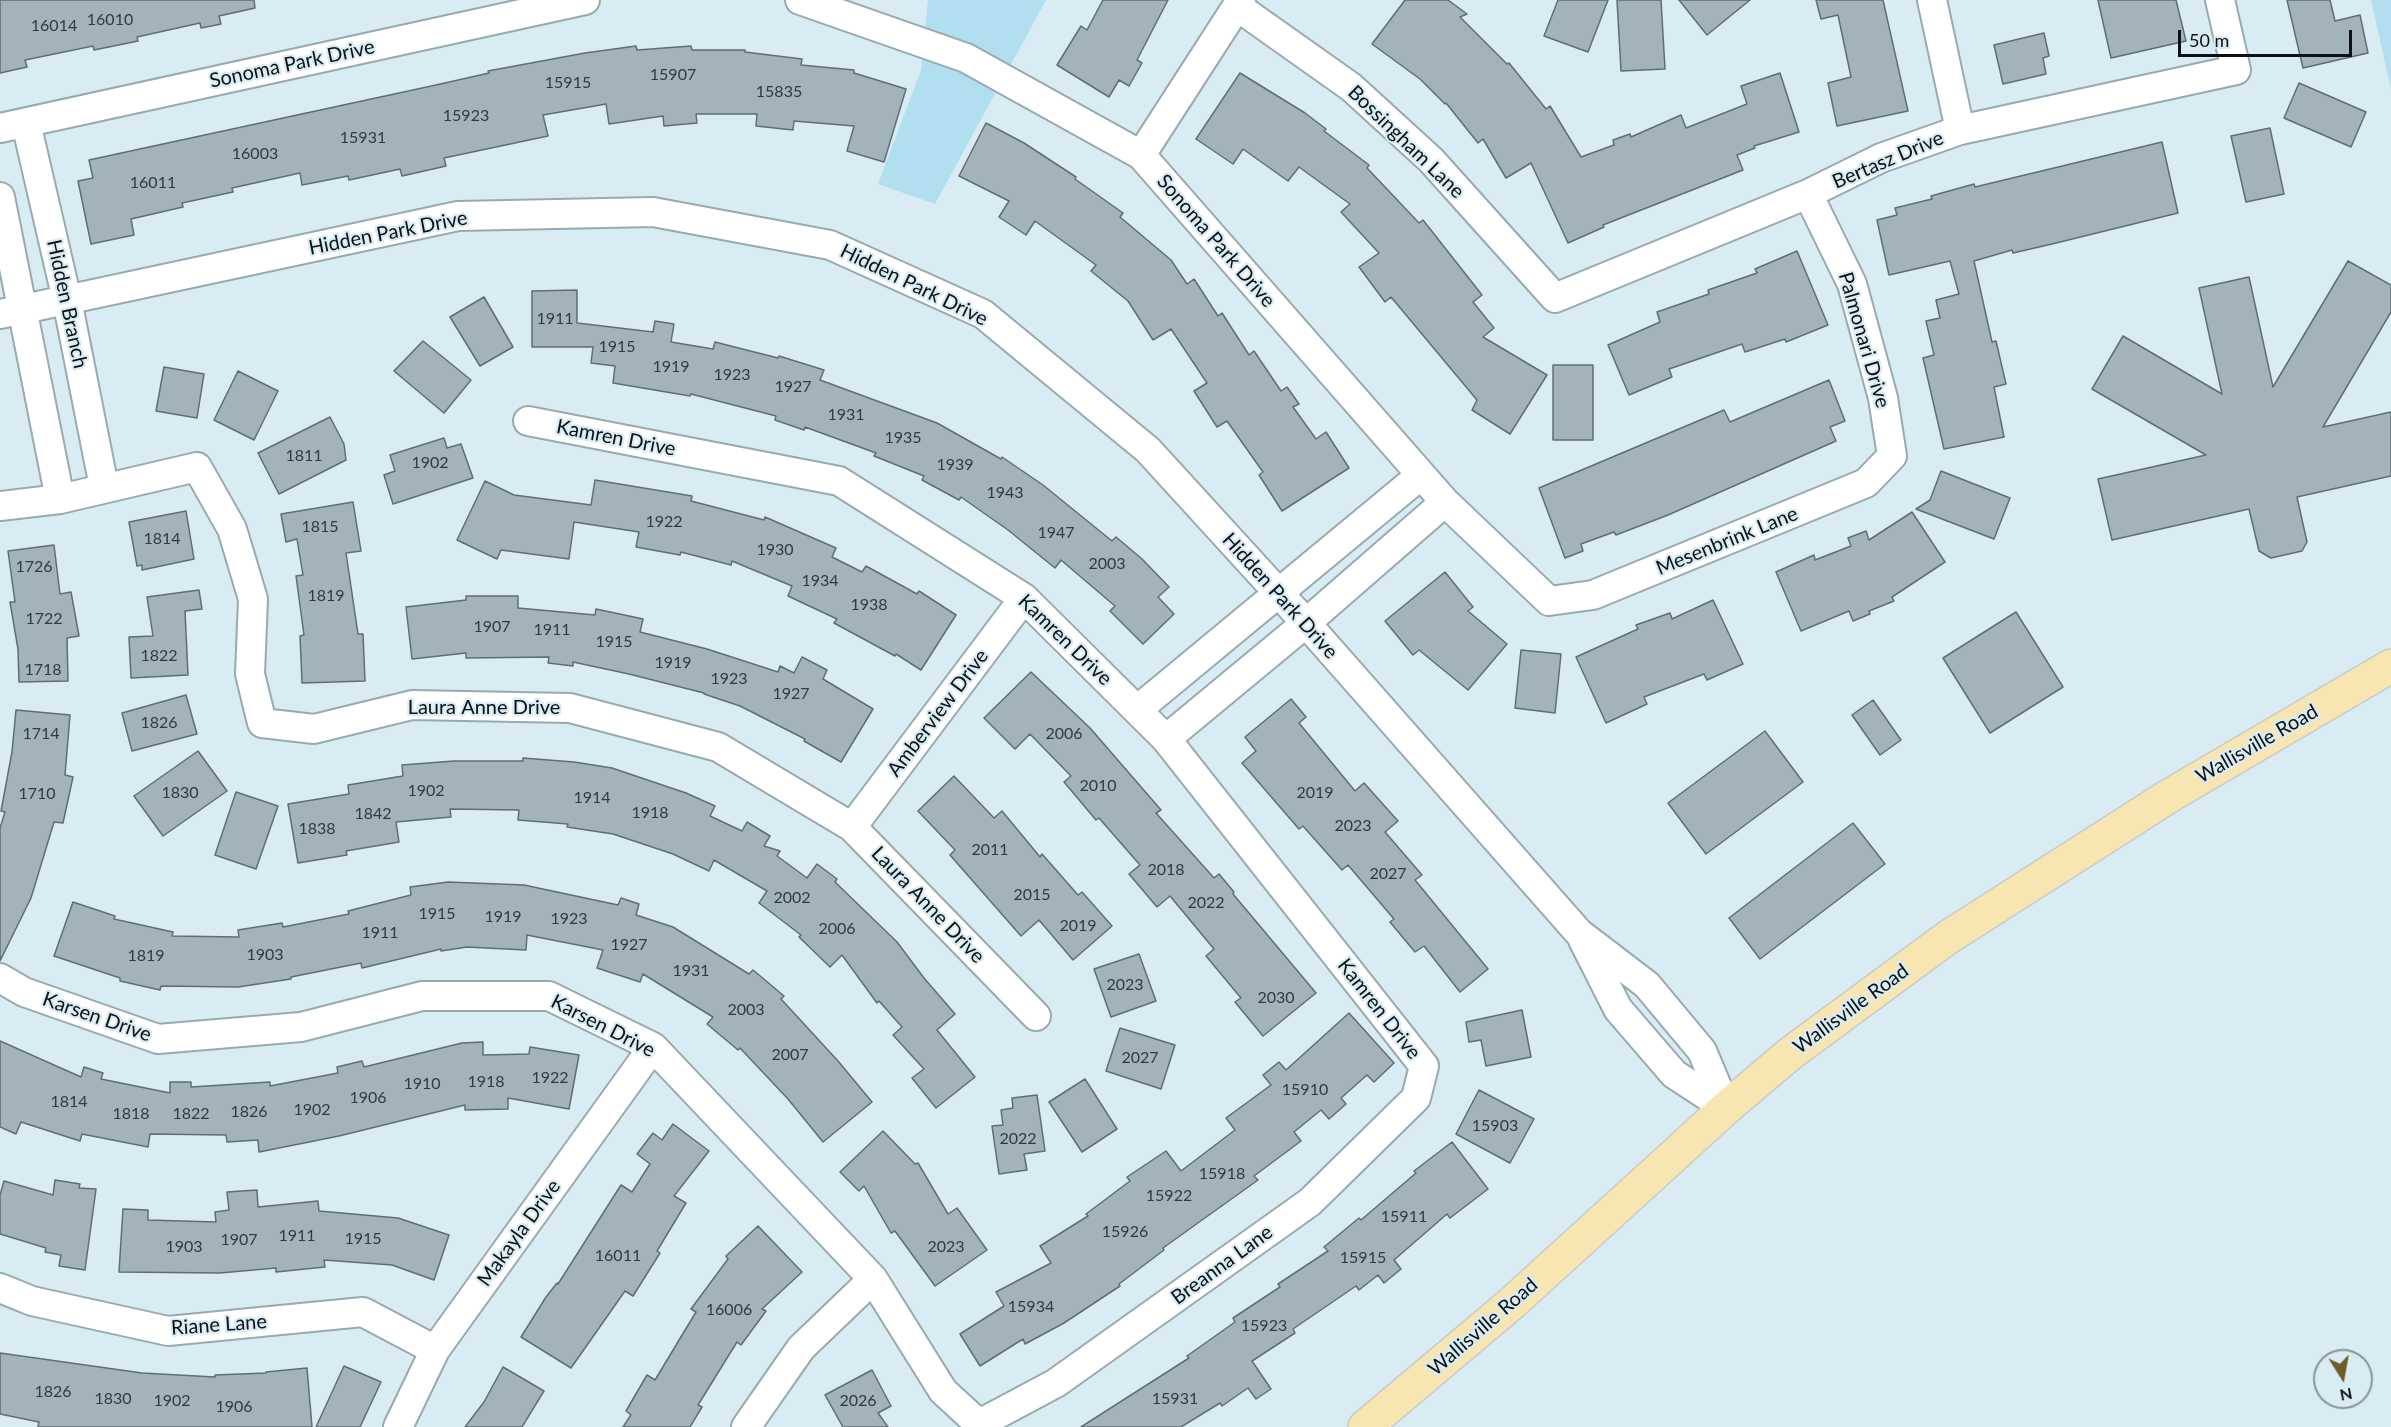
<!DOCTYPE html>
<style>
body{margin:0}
#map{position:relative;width:2391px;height:1427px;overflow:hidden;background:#d9ecf3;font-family:Lato,sans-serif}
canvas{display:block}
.north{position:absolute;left:2313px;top:1349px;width:60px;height:60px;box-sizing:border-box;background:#d9ecf3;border:2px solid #87949a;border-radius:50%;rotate:169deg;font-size:16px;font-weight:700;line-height:24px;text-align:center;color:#0b1114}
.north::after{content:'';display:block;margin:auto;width:21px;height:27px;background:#6d5d2a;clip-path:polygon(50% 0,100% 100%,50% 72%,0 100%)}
.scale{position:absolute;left:2178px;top:30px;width:174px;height:27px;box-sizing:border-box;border:3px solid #0b1114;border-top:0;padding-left:8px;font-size:18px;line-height:21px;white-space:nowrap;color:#0b1114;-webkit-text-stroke:4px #d9ecf3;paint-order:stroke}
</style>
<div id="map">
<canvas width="2391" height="1427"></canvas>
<div class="north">N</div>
<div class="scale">50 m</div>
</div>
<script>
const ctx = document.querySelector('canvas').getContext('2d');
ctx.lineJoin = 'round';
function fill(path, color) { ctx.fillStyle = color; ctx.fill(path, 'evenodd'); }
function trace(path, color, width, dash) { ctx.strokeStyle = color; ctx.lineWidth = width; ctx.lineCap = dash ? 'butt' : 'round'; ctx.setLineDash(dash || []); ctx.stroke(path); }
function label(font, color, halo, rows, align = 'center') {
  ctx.font = font + ' Lato,sans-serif'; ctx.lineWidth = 4.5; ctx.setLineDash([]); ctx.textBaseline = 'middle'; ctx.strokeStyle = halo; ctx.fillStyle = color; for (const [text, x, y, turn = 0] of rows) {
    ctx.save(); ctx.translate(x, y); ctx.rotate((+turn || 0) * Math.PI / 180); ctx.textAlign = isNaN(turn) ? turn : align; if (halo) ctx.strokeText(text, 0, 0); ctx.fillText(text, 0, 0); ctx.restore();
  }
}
fill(new Path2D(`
 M928,0h118l-111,204 -57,-20 43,-114z
 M2371,0h20v89z`), '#b1dfef');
const building = new Path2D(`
 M0,0h254l1,8 -36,8 2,8 -20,4 -1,-5 -63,14 1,4 -44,9 -1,-4 -68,14 2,7 -27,6z
 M1103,0h65l-31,60 5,3 -13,23 -10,-6 -10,17 -52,-32 24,-39 6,4z
 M1405,0h43l19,14 -7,3 47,47 2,-1 37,46 4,-3 31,51 33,-12 -1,-5 17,-6 1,3 50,-22 5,13 61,-24 -6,-18 39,-13 19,59 -45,14 1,2 -18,7 6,15 -140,55 1,2 -36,16 -37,-80 -25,15 -23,-39 -5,4 -32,-40 -1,1 -25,-25 -48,-35z
 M1558,0h50l-20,52 -44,-16z
 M1617,0h44l4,69 -44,2z
 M1679,0h71l-43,35z
 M1816,0h67l25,111 -71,15 -9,-43 23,-6 -13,-62 -17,4z
 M2098,0h78l10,41 -75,17z
 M2287,0h43l5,21 25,-6 8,38 -65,15z
 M2044,33l5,23 -6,2 3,16 -43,10 -9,-39z
 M636,46l1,4 54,-4 1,4h53v2l57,7 -1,6 53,5v3l52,16 -22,73 -37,-11 7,-25 -60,-5 -1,9 -37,-4 1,-12h-61l1,9 -33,3 -1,-10 -54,8 -3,-20 -63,11 5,21 -104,22 2,8 -44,10 -2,-7 -51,11 -1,-4 -46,9 -2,-12 -68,15 1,4 -51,11 1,4 -52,12 3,16 -43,9 -13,-63 15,-3 -4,-18 347,-75 53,-12 -1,-2 97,-18z
 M1240,73l65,40 21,16 -2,2 45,34 -2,3 52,55 4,-3 59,75 -9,7 21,26 -11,9 64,38 -37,59 -38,-24 5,-10 -86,-103 -6,5 -26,-35 20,-14 -38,-41 9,-8 -51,-37 -11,14 -45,-32 -10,15 -37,-25z
 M2299,83l67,29 -15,35 -67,-29z
 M986,123l38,20 52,34 -1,2 48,34 -3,4 51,43 16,24 7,-5 24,37 4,-3 27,42 5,-4 27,40 6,-4 12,17 -6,3 23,32 10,-7 23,36 -67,43 -23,-36 4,-3 -36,-51 -10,6 -23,-36 13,-8 -36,-54 -18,11 -25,-39 -37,-30 5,-6 -61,-44 -9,14 -27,-18 10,-16 -50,-25z
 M2270,128l14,66 -38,8 -15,-66z
 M2162,142l16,71 -126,31 -39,9 -1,-3 -38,11 18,81 4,-1 10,43 -12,3 10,50 -60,12 -21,-91 11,-3 -8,-34 14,-3 -4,-18 23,-6 -9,-33 -61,14 -12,-55 20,-5 -2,-7 37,-9 -1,-3 43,-12 1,3z
 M1797,251l31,74 -42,17 -1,-3 -40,13 -3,-8 -73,25 3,8 -43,18 -21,-50 52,-23 -3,-10 52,-18 -1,-4 49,-17 -2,-4z
 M2348,261l43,24v27l-68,115 68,-15v64l-94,21 10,45 -5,9 -31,7 -12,-7 -10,-42 -137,31 -14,-61 108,-24 -114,-66 31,-53 99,58 -23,-106 50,-11 24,110z
 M577,290v33l76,9 2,-11 19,3 -3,18 42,7 2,-7 63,16 1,-2 45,14 -4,10 117,43 64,36 1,-2 41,28 69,56 4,-4 26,22 27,28 -11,10 16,17 -31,30 -33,-33 5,-5 -54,-46 -6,8 -47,-38 -47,-33 -2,3 -37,-20 2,-4 -50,-20 2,-3 -71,-26 -1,3 -29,-10 1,-4 -85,-22 -1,2 -77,-13 2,-17 -24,-3 2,-16h-61v-56z
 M484,297l29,50 -33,19 -30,-49z
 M423,341l48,39 -27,33 -50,-42z
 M1553,365h40v75h-40z
 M164,367l40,7 -7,44 -41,-7z
 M238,371l40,20 -24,49 -40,-20z
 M1829,380l16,41 -15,6 6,14 -168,74 -52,20 -2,-3 -33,12 2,7 -18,7 -26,-70 185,-78 6,12z
 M330,417l14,27 2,16 -67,34 -21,-41z
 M444,438l3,10 14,-4 12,34 -80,26 -9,-29 11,-4 -5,-16z
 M1941,471l69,27 -16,41 -78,-30 14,-9z
 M595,480l97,16 -1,5 73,19 1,-3 71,31 -4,9 30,15 4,-6 51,28 2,-3 37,24 -35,55 -25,-16 -1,2 -61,-33 3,-4 -49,-23 4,-10 -60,-25 -1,4 -50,-13 -1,3 -44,-8 3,-15 -65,-10 -5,37 -68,-9 -4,9 -40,-19 28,-59 29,14 77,10z
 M353,502l8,49 -15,2 12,81h5l2,47 -63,2 -2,-47 4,-1 -8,-59 7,-1 -6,-36 -11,3 -5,-28z
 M186,511l8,48 -52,11v-5l-5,1 -8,-44z
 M1912,512l33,50 -53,35 2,4 -25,10 1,3 -17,7 -4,-10 -48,20 -25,-59 38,-17 1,5 36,-14 -3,-8 18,-7 3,9z
 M54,545l6,49 11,-2 8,44 -12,2 1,43 -49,1 -1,-33 -8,-47h5l-7,-51z
 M1445,572l28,35 -5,4 39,33 -39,46 -49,-40 -6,5 -28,-34z
 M199,590l3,19 -17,2 3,64 -57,3 -2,-41 24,-1 -6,-39z
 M466,596h52v12l77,7 1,-6 47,10 -3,13 67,17 71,23 2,-6 14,7 8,-16 25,13 -4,9 50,30 -32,53 -37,-21 1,-2 -65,-33 -36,-12v-1l-75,-19 -56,-12v4l-25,-3 1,-6 -83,1v-5l-54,6 -6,-52 60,-7z
 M1713,600l30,64 -36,16 -3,-6 -60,23 3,7 -41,19 -30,-66 62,-28 -2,-4 34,-12 2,6z
 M2016,612l47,75 -73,46 -47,-75z
 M1521,650l40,4 -6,59 -40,-5z
 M1031,672l59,56 71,82 -5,3 58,65 5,-4 15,18 -1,2 83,99 -53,43 -28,-34 6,-4 -35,-42 8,-7 -44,-53 -13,11 -28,-33 11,-9 -41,-47 -3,2 -32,-38 7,-6 -41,-42 -15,15 -31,-31z
 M186,695l11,39 -65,17 -10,-38z
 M1291,699l15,18 -7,6 56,68 9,-8 34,38 -13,11 37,43 -7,5 73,89 -28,23 -36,-46 -9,6 -25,-30 4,-3 -46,-54 -6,5 -39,-44 -4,3 -57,-66 14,-12 -11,-14z
 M1873,700l28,40 -21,15 -28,-40z
 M16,710l54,5 -5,60 8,2 -10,46 -9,-1 -23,76 -31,63v-133l5,-16 -4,-1 11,-59z
 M1765,731l38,51 -97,72 -38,-51z
 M198,751l29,40 -64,45 -29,-40z
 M523,758l51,4 38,6 74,25 29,13 -5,10 32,15 5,-9 23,14 -6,10 16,5 -3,5 30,22 10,-14 20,15 -2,3 62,60 27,36 31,36 -18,16 38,47 -39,31 -24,-30 12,-9 -31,-34 9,-8 -23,-26 -2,2 -35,-48 -12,12 -31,-30 2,-2 -42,-32 8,-12 -53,-31 -5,11 -36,-17 -60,-20 -46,-7 1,-3 -50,-4 1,-10 -69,-1 1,8 -55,5 3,20 -53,9 1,4 -49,8 -10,-59 61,-10 -1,-9 55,-9 -1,-11 52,-4h69z
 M954,776l40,42 8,-7 38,46 2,-3 36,41 4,-3 30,34 -39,34 -34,-40 -18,16 -71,-81 5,-5 -37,-39z
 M236,792l42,14 -22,63 -41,-14z
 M1853,823l32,41 -125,95 -31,-41z
 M448,882l76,3 94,20 3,-7 18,6 -3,11 37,12 76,47 4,-4 31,26 -3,3 57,62 34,41 -49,40 -35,-43 -48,-51 -2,2 -31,-26 6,-7 -70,-43 -3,8 -43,-14 6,-18 -76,-15 -1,15 -59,-3 -26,4v-2l-79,19 -1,-5 -70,14v2l-53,8 -77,-1 -1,4 -40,-9v-3l-66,-22 19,-54 42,14 -1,3 59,13 -1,4 67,1 -1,-7 44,-7 1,4 66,-13 -1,-3 63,-16 -1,-8z
 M1139,954l17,47 -45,16 -17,-48z
 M1522,1010l9,47 -45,9 -5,-26 -12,2 -3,-20z
 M1349,1013l45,50 -20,19 -7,-7 -26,23 5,6 -17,15 -8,-9 -27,22 7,9 -47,35 4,4 -95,68 1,2 -45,34 1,2 -56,37 -39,21 -2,-5 -43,27 -20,-32 44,-28 -8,-14 55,-29 -11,-17 48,-30 -2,-2 44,-33 -3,-4 39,-26 15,20 54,-41 -9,-12 45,-33 -8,-10 16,-13 7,8z
 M1120,1028l55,17 -14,44 -55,-18z
 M0,1041l81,36 3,-10 19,6 -2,6 69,14v-11h21v5l79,-5v4l68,-13 -1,-6 25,-6 2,6 98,-24 21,-1v13l46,-1 1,-7 49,8 -10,54 -61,-11v11l-43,1v-5l-126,31 -80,16 -1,-12 -31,2 -1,-7 -76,-1 -2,13 -66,-13 -2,7 -59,-19 -5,12 -16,-7z
 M1085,1079l32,50 -35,23 -33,-50z
 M1479,1090l55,29 -24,44 -54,-29z
 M1037,1095l8,56 -21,3 3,16 -28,4 -7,-48 11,-1 -2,-15 12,-2 -1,-10z
 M673,1124l36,27 -35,45 12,7 -29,48 3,2 -27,43 -8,-5 -54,77 -50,-31 25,-40 11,-14 1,1 63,-99 11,7 18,-28 -13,-10 16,-21 9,7z
 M883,1131l32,33 3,-1 30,51 9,-6 30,42 -52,36 -40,-55 -4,2 -27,-47 -5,5 -19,-19z
 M1452,1142l36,47 -38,29 -3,-4 -53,46 7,9 -17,14 -6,-8 -19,15 -3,-4 -63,43 2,4 -43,28 19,28 -15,10 -8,-11 -26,18 -2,-3 -39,24h-100l108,-69 -2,-2 48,-34 -2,-4 47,-31 -2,-3 50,-33 -4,-4 35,-29 2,2 55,-47 -2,-2z
 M55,1180l25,4 -1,4 17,1 -11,81 -26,-4 2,-11 -16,-3 1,-4 -46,-14v-39l4,-14 49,14z
 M257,1190l1,17 60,-6 1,10 79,7 51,17 -15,45 -42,-15 -68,-5 1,7 -49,5v-4l-56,5 -101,-1 4,-63 25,1v10l68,2 -1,-10 14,-2 -2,-18z
 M758,1226l44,46 -40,37 4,2 -25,34 -4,-3 -39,63 4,2 -12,20h-67l8,-12 -5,-4 21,-36 8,5 41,-68 -5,-3 37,-50 -2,-3z
 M0,1353l142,20 73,4v-2l51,-2v-1l41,-4 5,59h-274l1,-5 -39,-8z
 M344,1366l37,16 -21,45h-44z
 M503,1367l41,24 -22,36h-57l19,-25z
 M872,1370l19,36 -13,7 10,14h-45l-18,-32z`);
fill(building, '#a2b4ba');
trace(building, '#5e6e74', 1.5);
const minor = new Path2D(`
 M800,0l166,58 175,97 304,347 104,99 44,-6 273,-112 26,-27 -9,-58 -31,-114 -44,-90
 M1932,0l28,130
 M1238,7l113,80 80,73 124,138 253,-104 73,-36 79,-28 276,-60 -16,-70
 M26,123l41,177 37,187
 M0,128l585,-128
 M1141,155l100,-155
 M0,197l60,302
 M0,314l458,-98 195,-4 177,33 153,69 165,136 158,173 273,310 68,52 55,66 24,57
 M0,506l60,-7 137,-32 35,62 21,70 -3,75 12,49 52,6 98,-24 158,3 148,39 134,80 184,189
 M1137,710l284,-235
 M1166,739l140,-116 139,-121
 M852,827l172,-229
 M1583,940l35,69 56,65 52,34
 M0,978l24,14 134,47 143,-12 121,-31h127l104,51 220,232 70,112 36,33 77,-41 254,-181 106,-104 8,-32 -258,-327 -142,-141 -185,-117 -311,-60
 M0,1288l32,13 136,30 195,-19 72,38
 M398,1427l37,-77 218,-303
 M746,1427l55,-79 72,-69`);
const major = new Path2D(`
 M1365,1427l147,-124 214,-195 65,-55 156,-115 222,-142 222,-130`);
trace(minor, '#98aab0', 32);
trace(major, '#c9cbcb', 36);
trace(minor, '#fff', 28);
trace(major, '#f7e5b2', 33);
label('16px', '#313a3e', null, [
 ["16010",110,20],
 ["16014",54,26],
 ["15907",673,75],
 ["15915",568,83],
 ["15835",779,92],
 ["15923",466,116],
 ["15931",363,138],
 ["16003",255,154],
 ["16011",153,183],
 ["1911",555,319],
 ["1915",617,347],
 ["1919",671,367],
 ["1923",732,375],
 ["1927",793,387],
 ["1931",846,415],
 ["1935",903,438],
 ["1811",304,456],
 ["1902",430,463],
 ["1939",955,465],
 ["1943",1005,493],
 ["1922",664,522],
 ["1815",320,527],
 ["1947",1056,533],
 ["1814",162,539],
 ["1930",775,550],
 ["2003",1107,564],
 ["1726",34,567],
 ["1934",820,581],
 ["1819",326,596],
 ["1938",869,605],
 ["1722",44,619],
 ["1907",492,627],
 ["1911",552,630],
 ["1915",614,642],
 ["1822",159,656],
 ["1919",673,663],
 ["1718",43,670],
 ["1923",729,679],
 ["1927",791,694],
 ["1826",159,723],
 ["1714",41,734],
 ["2006",1064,734],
 ["2010",1098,786],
 ["1902",426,791],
 ["1830",180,793],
 ["2019",1315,793],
 ["1710",37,794],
 ["1914",592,798],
 ["1918",650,813],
 ["1842",373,814],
 ["2023",1353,826],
 ["1838",317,829],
 ["2011",990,850],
 ["2018",1166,870],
 ["2027",1388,874],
 ["2015",1032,895],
 ["2002",792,898],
 ["2022",1206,903],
 ["1915",437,914],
 ["1919",503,917],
 ["1923",569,919],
 ["2019",1078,926],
 ["2006",837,929],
 ["1911",380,933],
 ["1927",629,945],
 ["1903",265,955],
 ["1819",146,956],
 ["1931",691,971],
 ["2023",1125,985],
 ["2030",1276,998],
 ["2003",746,1010],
 ["2007",790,1055],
 ["2027",1140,1058],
 ["1922",550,1078],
 ["1918",486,1082],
 ["1910",422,1084],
 ["15910",1305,1090],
 ["1906",368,1098],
 ["1814",69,1102],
 ["1902",312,1110],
 ["1826",249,1112],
 ["1818",131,1114],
 ["1822",191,1114],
 ["15903",1495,1126],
 ["2022",1018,1139],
 ["15918",1222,1174],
 ["15922",1169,1196],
 ["15911",1404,1217],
 ["15926",1125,1232],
 ["1911",297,1236],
 ["1915",363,1239],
 ["1907",239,1240],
 ["1903",184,1247],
 ["2023",946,1247],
 ["16011",618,1256],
 ["15915",1363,1258],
 ["15934",1031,1307],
 ["16006",729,1310],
 ["15923",1264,1326],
 ["1826",53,1392],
 ["1830",113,1399],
 ["15931",1175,1399],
 ["1902",172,1401],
 ["2026",858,1401],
 ["1906",234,1407]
]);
label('20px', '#0b1114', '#d9ecf3', [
 ["Sonoma Park Drive",292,64,-12],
 ["Bossingham Lane",1406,142,44],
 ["Bertasz Drive",1888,160,-23],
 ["Hidden Park Drive",388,233,-11],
 ["Sonoma Park Drive",1216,241,49],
 ["Hidden Park Drive",914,285,26],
 ["Hidden Branch",67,304,78],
 ["Palmonari Drive",1864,340,74],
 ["Kamren Drive",616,438,11],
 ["Mesenbrink Lane",1727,541,-22],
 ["Hidden Park Drive",1280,596,48],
 ["Kamren Drive",1065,640,44],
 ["Laura Anne Drive",484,708],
 ["Amberview Drive",938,713,-53],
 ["Wallisville Road",2257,744,-30],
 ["Laura Anne Drive",928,905,46],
 ["Kamren Drive",1379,1009,52],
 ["Wallisville Road",1851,1009,-36],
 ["Karsen Drive",97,1017,19],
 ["Karsen Drive",603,1026,27],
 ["Makayla Drive",519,1233,-54],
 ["Breanna Lane",1222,1265,-36],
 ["Riane Lane",219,1325,-4],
 ["Wallisville Road",1483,1327,-41]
]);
</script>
